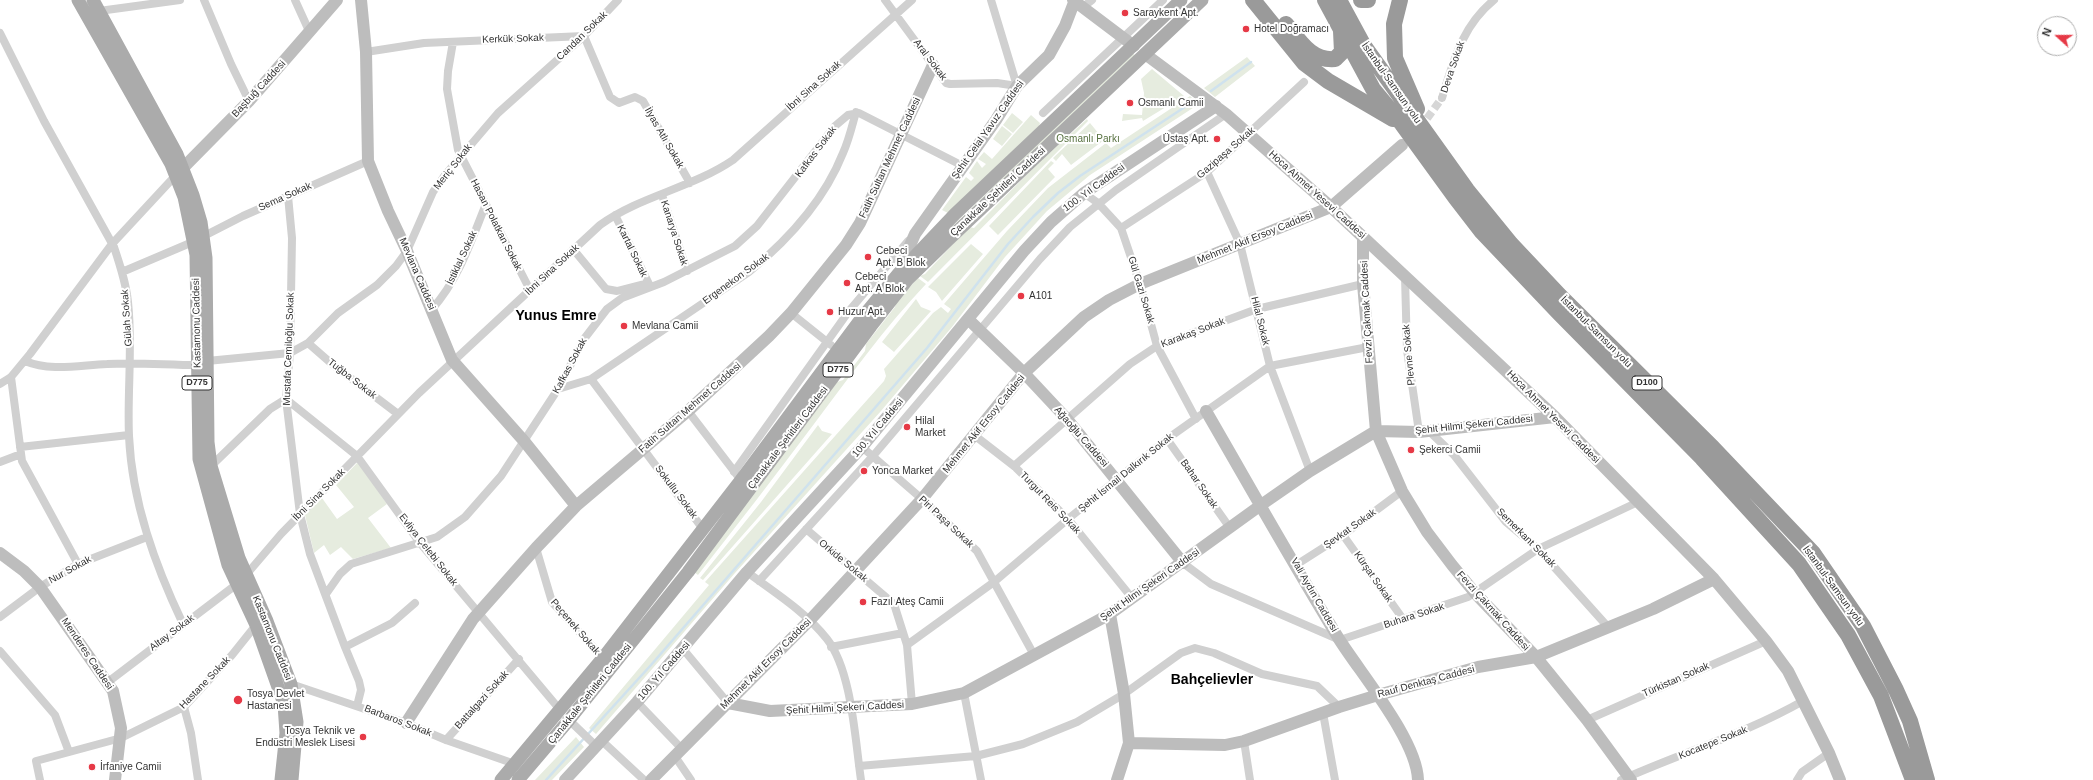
<!DOCTYPE html>
<meta charset="utf-8">
<style>
body{margin:0}
#map{position:relative;width:2093px;height:780px;overflow:hidden;background:#fff;font-family:Helvetica,sans-serif}
canvas{display:block}
.north{position:absolute;left:2037px;top:16px;width:40px;height:40px;box-sizing:border-box;background:#fff;border:1px solid #adadad;border-radius:50%;rotate:291deg;font-size:11px;font-weight:700;line-height:16px;text-align:center;color:#333}
.north::after{content:'';display:block;margin:auto;width:14px;height:18px;background:#e63946;clip-path:polygon(50% 0,100% 100%,50% 72%,0 100%)}
</style>
<div id="map">
<canvas width="2093" height="780"></canvas>
<div class="north">N</div>
</div>
<script>
const ctx = document.querySelector('canvas').getContext('2d');
ctx.lineJoin = 'round';
function fill(path, color) { ctx.fillStyle = color; ctx.fill(path, 'evenodd'); }
function trace(path, color, width, dash) { ctx.strokeStyle = color; ctx.lineWidth = width; ctx.lineCap = dash ? 'butt' : 'round'; ctx.setLineDash(dash || []); ctx.stroke(path); }
function label(font, color, halo, rows, align = 'center') {
  ctx.font = font + ' Helvetica,sans-serif'; ctx.lineWidth = 4; ctx.setLineDash([]); ctx.textBaseline = 'middle'; ctx.strokeStyle = halo; ctx.fillStyle = color; for (const [text, x, y, turn = 0] of rows) {
    ctx.save(); ctx.translate(x, y); ctx.rotate((+turn || 0) * Math.PI / 180); ctx.textAlign = isNaN(turn) ? turn : align; if (halo) ctx.strokeText(text, 0, 0); ctx.fillText(text, 0, 0); ctx.restore();
  }
}
fill(new Path2D(`
 M1132,53l3,2 -191,182 -12,9z
 M1247,57l8,9 -40,31 -11,-9z
 M1152,69l32,27 -41,25 -1,-3 -20,3 1,-7 19,1 2,-22 -3,-14z
 M1190,96l9,8 -109,71 -43,36 -42,46 -53,70 -71,84 -146,162 -139,161 -7,-6 120,-143 -4,-3 179,-201 2,-5 -2,-7 49,-56 8,-6 7,6 3,-4 -7,-5 63,-73 41,-43 58,-45 5,5z
 M1012,113l11,9 -10,11 -10,-8z
 M1031,115l9,8 -1,3 -91,87 -6,-3 24,-33 5,4 3,-3 -5,-5 8,-12 5,7 4,-4 -8,-5 6,-7 8,7z
 M1087,119l1,2 -160,161 -8,-6 5,-2 44,-47 5,1 86,-87h3z
 M1090,123l14,17 -33,25 -9,-11 -6,7 -3,-3z
 M1002,126l10,8 -10,12 -9,-7z
 M1051,161l3,2 -6,6 7,8 -57,58 -9,-9z
 M971,244l12,10 -41,47 -6,-9 -8,-5z
 M918,278l8,6c-41,43 -76,92 -112,140 -38,51 -77,101 -116,151l-4,-3 143,-190 6,-2 22,-29 1,-7 29,-37 1,-5z
 M916,299l5,8 10,4 -37,41 -12,-10z
 M818,425l4,6 10,3 -129,146 -3,-2 61,-76z
 M358,462l29,42 -19,14 23,30 -38,11 -12,-12 -11,8 -6,-10 -10,8 -9,-38 17,-17 15,21 17,-12 -18,-22z
 M576,737l8,10 -32,33h-17z`), '#e6ecdf');
trace(new Path2D(`
 M1211,91l40,-29
 M546,780l105,-115 276,-317 81,-104 25,-27 25,-24 22,-17 114,-75`), '#cfe2ee', 2.5);
trace(new Path2D(`
 M1420,128l22,-30`), '#d6d6d6', 8, [8, 4]);
trace(new Path2D(`
 M204,0l27,64 18,37
 M295,0l15,33
 M885,0l61,83 4,1 47,-1 20,3
 M991,0l26,86
 M1083,7l9,-7
 M99,11l81,-11
 M0,33l44,88 70,126c6,18 12,36 14,55 5,45 -1,90 1,134 3,66 26,129 54,188
 M453,42l-5,29 -1,18 11,61 72,140
 M366,52l58,-9 160,-7 26,61 9,6 16,-6 8,4 47,82
 M1442,98c12,-38 20,-72 52,-98
 M1043,113l120,-113
 M1207,172l33,72 30,122 40,105
 M1084,193l14,10 23,25 19,56 17,62 39,73
 M662,195l25,76
 M288,196l4,42 -2,115 -4,46 14,115 10,40 35,93 14,34 2,9 -4,16
 M615,215l35,71
 M1121,228l86,-56 97,-90
 M204,236l39,-20 125,-55
 M573,249l33,40 11,2 31,-8
 M122,272l73,-31
 M1405,277l2,73 12,82
 M432,309c27,-30 39,-68 54,-105
 M791,313l40,32
 M308,343l24,21 66,50
 M25,361c26,11 55,4 82,3 30,-2 60,1 90,1
 M207,361l83,-8 18,-10 30,-30 39,-28 19,-19 11,-15 26,-59 12,-17 53,-62 86,-77 34,-36
 M11,377l11,84 56,103
 M591,379l112,150
 M0,384l11,-7 19,-23 82,-110 64,-69
 M558,389l33,-10 158,-107c39,-32 75,-71 94,-119 6,-13 9,-27 13,-41
 M688,411l49,64
 M1429,431l25,24 52,67 32,27 70,78
 M974,435l40,31 54,53 64,79
 M1167,439l63,89
 M20,447l109,-12
 M862,447l60,52 55,52 57,104
 M0,462l21,-8
 M211,466l59,-57 16,-10 71,57 63,87 141,168
 M1014,466l116,-102 27,-18 100,-37 106,-25
 M734,472l115,-161 59,-70
 M806,529l88,75 13,41 5,59
 M1343,535l60,84
 M536,548l16,54 51,56
 M1183,563l28,21 129,56 128,-43 70,-48 100,-47
 M1296,565l47,-30 59,-44
 M747,572c27,20 59,40 80,67 25,32 28,101 34,141
 M246,575l35,-41 138,-141 181,-168c40,-29 92,-37 133,-65l179,-160
 M759,581l114,-125 167,-197 30,-32 46,-37 110,-76
 M326,594l14,-20 11,-10 86,-27 28,-20 36,-41 57,-87 26,-50 23,-30 15,-11 42,-16 71,-36 22,-20 78,-100 13,-11 11,-2 104,53
 M0,617l40,-30 38,-23 69,-27
 M907,645l87,-63 74,-63 99,-80 103,-73 98,-19
 M345,647l47,-24 23,-20
 M831,647l72,-14
 M683,649l45,54
 M0,651l55,64 14,37
 M108,682l129,-98
 M288,685l3,-1 115,39 40,17 69,24
 M964,693l17,87
 M637,702l44,46
 M184,707l7,26 7,47
 M1323,713l12,67
 M569,720l27,26
 M1587,720l179,-79
 M446,740l73,-81
 M602,741l42,39
 M1244,741l6,39
 M674,755l17,25
 M859,766l117,-10 47,-12 54,-22 47,-28 57,-41 14,-5 19,5 48,21 55,12 22,21
 M40,780l-4,-19 85,-23 63,-31 48,-52 24,-30
 M1621,780c60,-27 124,-46 182,-79
 M1797,780l5,-8 27,-19`), '#d0d0d0', 8);
trace(new Path2D(`
 M361,0l5,52 2,109 20,50 19,40 45,109 72,81 52,65
 M1073,0l61,46
 M1145,54l81,60 105,93 224,210 159,162 52,62 22,30 41,82 11,27
 M177,174l72,-73 88,-101
 M1363,237v47l13,147 26,60 25,41 25,33 23,28 61,64 51,63 44,60
 M908,264v-14l7,-16 81,-114 21,-34 32,-31 16,-29 10,-26
 M969,320l55,53 43,46 116,144
 M1206,411c44,76 87,153 133,228 22,35 78,101 79,141
 M0,553l24,18 16,16 73,104 8,37 -6,52
 M1110,614l14,80 5,49 -12,37
 M728,703l42,8 142,-7 52,-11 146,-79 151,-109 49,-34 66,-40 43,1 136,-15
 M406,723l67,-104 63,-71 40,-42 112,-95 81,-75 22,-23 55,-68 14,-22 73,-158
 M1129,743l96,2 19,-4 95,-34 39,-12 100,-28 58,-10 117,-48 61,-30
 M565,780l72,-78 110,-130 115,-125 162,-196 27,-29 33,-29 132,-87
 M651,780l159,-160 112,-121 102,-126 60,-56 25,-17 31,-16 191,-77 71,-62`), '#bdbdbd', 12);
trace(new Path2D(`
 M78,0l93,164 13,33 12,58 3,204 29,106 28,60 28,79 2,29 -5,47
 M93,0l84,154 16,41 8,27 5,36 2,184 3,24 28,92 28,63 24,63 6,38 -5,58
 M501,780l102,-122 138,-178 120,-161 38,-46 56,-59 226,-214
 M518,780l51,-60 119,-148 183,-246 37,-47 40,-39 254,-240`), '#ababab', 13);
trace(new Path2D(`
 M1253,0l51,63 24,18 65,38
 M1325,0l48,89 29,35 53,73 27,35 77,81 143,145 97,106 49,71 33,61 32,84
 M1339,0l25,46 103,144 44,54 49,52 153,152 100,105 50,73 33,64 14,31 17,59
 M1361,0h7
 M1400,0l-6,24 1,34 22,51
 M1286,24c14,17 25,37 49,35l7,-7 -1,-21`), '#9a9a9a', 16);
for (const [x, y, r, color] of [
 [1125,13,4,"#e63946"],
 [1246,29,4,"#e63946"],
 [1130,103,4,"#e63946"],
 [1217,139,4,"#e63946"],
 [868,257,4,"#e63946"],
 [847,283,4,"#e63946"],
 [1021,296,4,"#e63946"],
 [830,312,4,"#e63946"],
 [624,326,4,"#e63946"],
 [907,427,4,"#e63946"],
 [1411,450,4,"#e63946"],
 [864,471,4,"#e63946"],
 [863,602,4,"#e63946"],
 [238,700,5,"#e63946"],
 [363,737,4,"#e63946"],
 [92,767,4,"#e63946"]
]) { const dot = new Path2D(); dot.arc(x, y, r, 0, 2 * Math.PI); ctx.fillStyle = color; ctx.fill(dot); trace(dot, '#fff', 1.5); }
for (const [x, y, w] of [
 [838,370,30],
 [197,383,30],
 [1647,383,30]
]) { const box = new Path2D(); box.roundRect(x - w / 2, y - 7, w, 14, 3); ctx.fillStyle = '#fff'; ctx.fill(box); trace(box, '#333', 1); }
label('bold 9px', '#333', null, [
 ["D775",838,370],
 ["D775",197,383],
 ["D100",1647,383]
]);
label('10px', '#333', '#fff', [
 ["Saraykent Apt.",1133,13],
 ["Hotel Doğramacı",1254,29],
 ["Osmanlı Camii",1138,103],
 ["Üstaş Apt.",1209,139,"right"],
 ["Cebeci",876,251],
 ["Apt. B Blok",876,263],
 ["Cebeci",855,277],
 ["Apt. A Blok",855,289],
 ["A101",1029,296],
 ["Huzur Apt.",838,312],
 ["Mevlana Camii",632,326],
 ["Hilal",915,421],
 ["Market",915,433],
 ["Şekerci Camii",1419,450],
 ["Yonca Market",872,471],
 ["Fazıl Ateş Camii",871,602],
 ["Tosya Devlet",247,694],
 ["Hastanesi",247,706],
 ["Tosya Teknik ve",355,731,"right"],
 ["Endüstri Meslek Lisesi",355,743,"right"],
 ["İrfaniye Camii",100,767]
], 'left');
label('10px', '#333', '#fff', [
 ["Candan Sokak",582,36,-44],
 ["Kerkük Sokak",513,39,-2],
 ["Aral Sokak",930,60,53],
 ["Deva Sokak",1453,67,-71],
 ["İstanbul-Samsun yolu",1391,83,55],
 ["İbni Sina Sokak",814,86,-42],
 ["Başbuğ Caddesi",259,89,-47],
 ["Şehit Celal Yavuz Caddesi",988,130,-55],
 ["İlyas Atlı Sokak",664,138,60],
 ["Kafkas Sokak",816,152,-53],
 ["Gazipaşa Sokak",1226,153,-41],
 ["Fatih Sultan Mehmet Caddesi",890,158,-65],
 ["Meriç Sokak",453,167,-52],
 ["100. Yıl Caddesi",1094,188,-36],
 ["Çanakkale Şehitleri Caddesi",998,192,-43],
 ["Hoca Ahmet Yesevi Caddesi",1317,195,42],
 ["Sema Sokak",285,197,-24],
 ["Hasan Polatkan Sokak",496,225,63],
 ["Kanarya Sokak",674,233,72],
 ["Mehmet Akif Ersoy Caddesi",1255,238,-22],
 ["Kartal Sokak",632,251,64],
 ["İstiklal Sokak",462,258,-65],
 ["İbni Sina Sokak",552,270,-43],
 ["Mevlana Caddesi",417,274,67],
 ["Ergenekon Sokak",736,279,-36],
 ["Gül Gazi Sokak",1141,290,73],
 ["Fevzi Çakmak Caddesi",1367,312,-93],
 ["Gülah Sokak",127,318,-94],
 ["Hilal Sokak",1260,321,76],
 ["Kastamonu Caddesi",197,323,-91],
 ["İstanbul-Samsun yolu",1596,332,45],
 ["Karakaş Sokak",1193,333,-21],
 ["Mustafa Cemiloğlu Sokak",289,349,-88],
 ["Plevne Sokak",1409,355,-95],
 ["Kafkas Sokak",570,366,-62],
 ["Tuğba Sokak",352,379,38],
 ["Fatih Sultan Mehmet Caddesi",690,408,-41],
 ["Hoca Ahmet Yesevi Caddesi",1553,417,45],
 ["Mehmet Akif Ersoy Caddesi",984,424,-51],
 ["Şehit Hilmi Şekeri Caddesi",1474,425,-6],
 ["100. Yıl Caddesi",878,428,-50],
 ["Ağaoğlu Caddesi",1081,437,49],
 ["Çanakkale Şehitleri Caddesi",788,438,-53],
 ["Şehit İsmail Dalkırık Sokak",1126,473,-39],
 ["Bahar Sokak",1199,484,55],
 ["Sokullu Sokak",676,492,53],
 ["İbni Sina Sokak",319,495,-45],
 ["Turgut Reis Sokak",1050,503,46],
 ["Piri Paşa Sokak",946,522,43],
 ["Şevkat Sokak",1350,529,-35],
 ["Semerkant Sokak",1526,538,45],
 ["Evliya Çelebi Sokak",428,550,52],
 ["Orkide Sokak",843,561,40],
 ["Nur Sokak",70,570,-29],
 ["Kürşat Sokak",1373,577,55],
 ["Şehit Hilmi Şekeri Caddesi",1150,585,-35],
 ["İstanbul-Samsun yolu",1833,586,54],
 ["Vali Aydın Caddesi",1314,595,60],
 ["Fevzi Çakmak Caddesi",1493,611,48],
 ["Buhara Sokak",1414,616,-18],
 ["Peçenek Sokak",575,627,49],
 ["Altay Sokak",172,633,-37],
 ["Kastamonu Caddesi",272,638,68],
 ["Menderes Caddesi",87,654,56],
 ["Mehmet Akif Ersoy Caddesi",766,664,-45],
 ["100. Yıl Caddesi",664,671,-49],
 ["Türkistan Sokak",1676,680,-24],
 ["Rauf Denktaş Caddesi",1426,682,-15],
 ["Hastane Sokak",205,683,-46],
 ["Çanakkale Şehitleri Caddesi",590,694,-51],
 ["Battalgazi Sokak",482,700,-48],
 ["Şehit Hilmi Şekeri Caddesi",845,708,-3],
 ["Barbaros Sokak",398,721,21],
 ["Kocatepe Sokak",1713,743,-22]
]);
label('10px', '#56703f', '#fff', [
 ["Osmanlı Parkı",1088,139]
]);
label('bold 14px', '#000', '#fff', [
 ["Yunus Emre",556,316],
 ["Bahçelievler",1212,680]
]);
</script>
